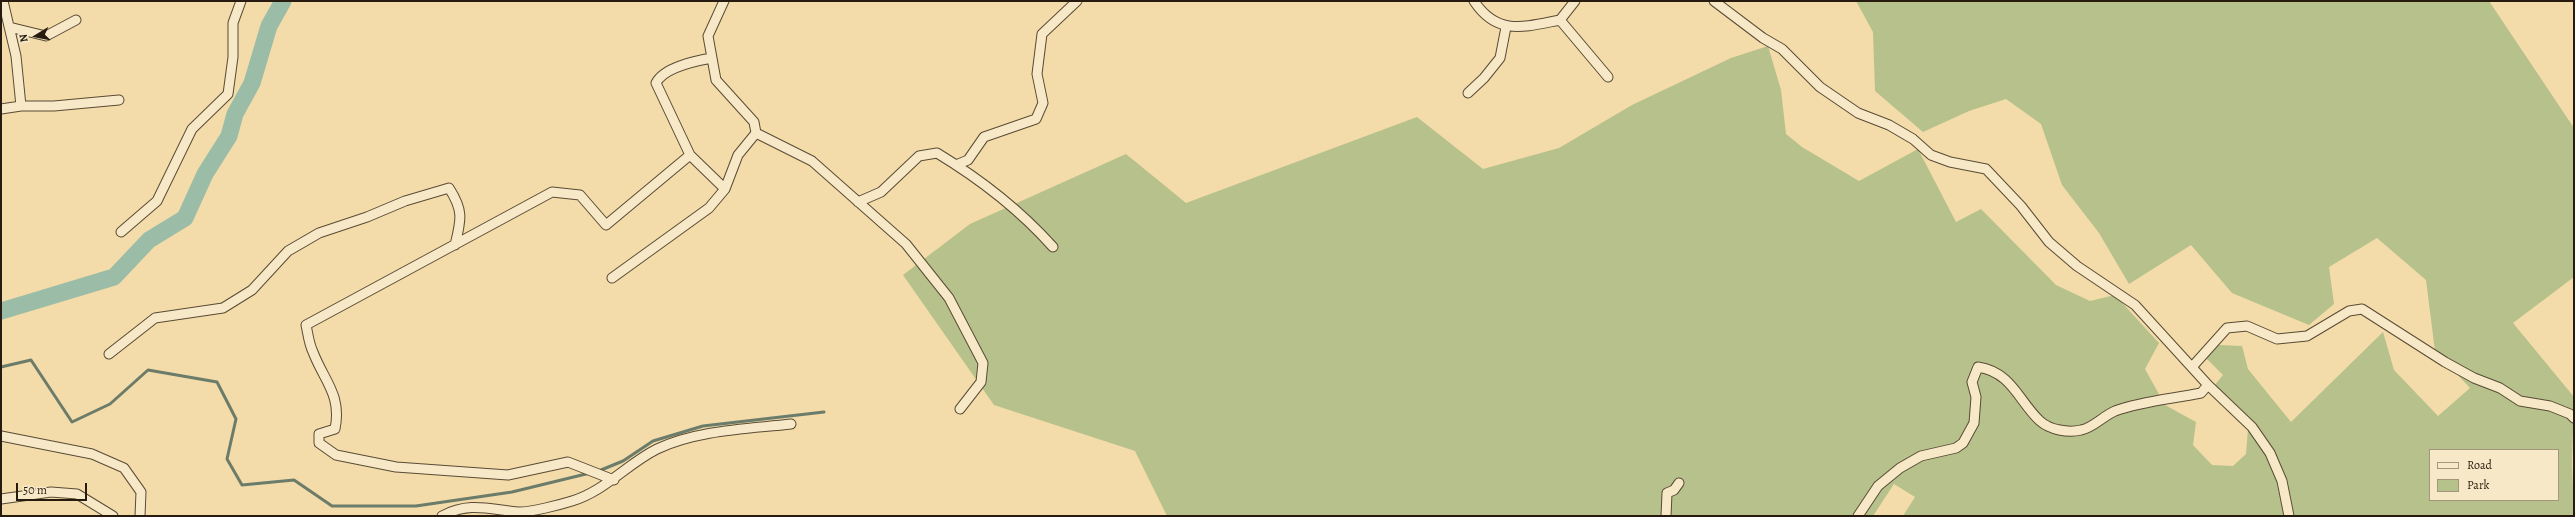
<!DOCTYPE html>
<style>
body{margin:0}
#map{position:relative;width:2575px;height:517px;overflow:hidden;background:#f3dca9;font-family:Alegreya,serif}
canvas{display:block}
.frame{position:absolute;inset:0;border:2px solid #261b0e;pointer-events:none}
.legend{position:absolute;left:2429px;top:449px;width:130px;height:52px;box-sizing:border-box;background:#f7e8c7;border:1px solid #a3967d;margin:0;padding:5px 7px;list-style:none;font-size:12px;color:#261b0e}
.legend li{display:flex;align-items:center;gap:8px;height:20px}
.legend b{width:20px;border:1px solid #a3967d}
.north{position:absolute;left:16px;top:16px;width:40px;height:40px;-webkit-text-stroke:3px #f7e8c7;paint-order:stroke;rotate:260deg;font-size:11px;font-weight:700;line-height:16px;text-align:center;color:#261b0e}
.north::after{content:'';display:block;margin:auto;width:14px;height:18px;background:#261b0e;clip-path:polygon(50% 0,100% 100%,50% 72%,0 100%)}
.scale{position:absolute;left:16px;top:483px;width:71px;height:18px;box-sizing:border-box;border:2px solid #261b0e;border-top:0;padding-left:5px;font-size:12px;line-height:14px;white-space:nowrap;color:#261b0e;-webkit-text-stroke:3px #f7e8c7;paint-order:stroke}
</style>
<div id="map">
<canvas width="2575" height="517"></canvas>
<div class="frame"></div>
<ul class="legend">
<li><b style="height:5px;background:#f7e8c7"></b>Road</li>
<li><b style="height:11px;background:#b6c18b"></b>Park</li>
</ul>
<div class="north">N</div>
<div class="scale">50 m</div>
</div>
<script>
const ctx = document.querySelector('canvas').getContext('2d');
ctx.lineJoin = 'round';
function fill(path, color) { ctx.fillStyle = color; ctx.fill(path, 'evenodd'); }
function trace(path, color, width, dash) { ctx.strokeStyle = color; ctx.lineWidth = width; ctx.lineCap = dash ? 'butt' : 'round'; ctx.setLineDash(dash || []); ctx.stroke(path); }
fill(new Path2D(`
 M1856,1h633l85,127v149l-61,46 61,74 -2,66 2,53h-671l12,-19 -21,-13 -21,32h-706l-32,-65 -141,-46 -91,-130 67,-51 156,-70 60,49 231,-86 66,52 76,-21 73,-43 99,-47 37,-12 13,44 5,44 16,13 57,34 59,-32 38,73 25,-13 75,76 34,16 25,-6 44,48 -14,26 20,36 31,17 -3,23 19,20 21,1 13,-12 2,-25 12,-1 -5,-3 -41,-39 9,-11 -18,-18 14,-12 23,1 6,23 43,53 92,-90 11,38 44,46 32,-28 -35,-37 -9,-71 -49,-42 -48,29 5,37 -25,21 -77,-32 -41,-48 -62,39 -30,-51 -37,-48 -21,-61 -35,-25 -37,12 -46,21 -48,-41 -2,-59zM2430,450h128v50h-128z`), '#b6c18b');
trace(new Path2D(`
 M1,367l30,-7 41,62 38,-18 38,-34 69,12 19,37 -9,40 15,26 52,-5 38,26h84l96,-14 78,-19
 M601,470l22,-9 30,-20 50,-15 121,-14`), '#6c7c6a', 3);
trace(new Path2D(`
 M1,311l113,-34 35,-37 36,-22 20,-44 24,-38 6,-22 17,-31 17,-57 14,-25`), '#9bbca7', 17);
const minor = new Path2D(`
 M1474,1c23,35 50,26 86,19l15,-19
 M1714,1l49,37 19,11 38,38 38,26 31,12 24,14 18,16 19,7 36,7 35,37 28,36 28,24 58,39 73,80 44,42 18,26 12,28 7,35
 M1560,20l48,57
 M9,27l37,9 30,-16
 M1468,93l16,-15 16,-20 6,-31
 M21,106h33l65,-6
 M1,109l20,-3 -5,-50 -13,-55
 M756,133l56,28 94,83 43,54 34,65 -2,19 -21,27
 M690,155l-34,-72c8,-16 39,-22 56,-25
 M956,165l12,-5 16,-23 52,-18 7,-16 -6,-29 5,-40 35,-33
 M858,202l23,-10 38,-36 18,-3c43,26 82,56 116,94
 M121,232l36,-31 35,-72 36,-35 5,-37v-34l8,-22
 M612,278l97,-70 16,-19
 M109,354l46,-36 68,-10 29,-18 36,-39 31,-18 48,-16 38,-16 44,-13c15,23 12,32 6,57
 M2192,367l35,-39 20,-2 30,13 30,-3 42,-25 13,-2 83,53 29,16 26,10 20,13 30,5 20,8 4,4
 M1,436l91,18 32,14 17,24 -1,24
 M614,480l-46,-18 -60,13 -112,-8 -60,-12 -17,-12v-9l16,-5c7,-34 -11,-48 -22,-77 -4,-8 -5,-18 -7,-27l246,-133 28,3 26,30 84,-70 35,34 13,-34 18,-22 -2,-11 -38,-42 -8,-44 16,-35
 M1,499l50,-7 26,2 36,22
 M442,516c28,-15 49,-6 77,-4 13,0 40,-7 53,-11 33,-10 55,-37 85,-52 40,-19 90,-20 134,-25
 M1666,516l1,-23 7,-3 5,-7
 M1858,516l20,-30 22,-18 21,-12 35,-8 7,-5 11,-20 2,-26 -4,-15 6,-15c34,5 41,35 62,54 10,9 28,12 41,9 12,-2 22,-14 34,-19 28,-10 57,-12 86,-18l7,-8`);
trace(minor, '#594b35', 11);
trace(minor, '#f7e8c7', 9);
</script>
